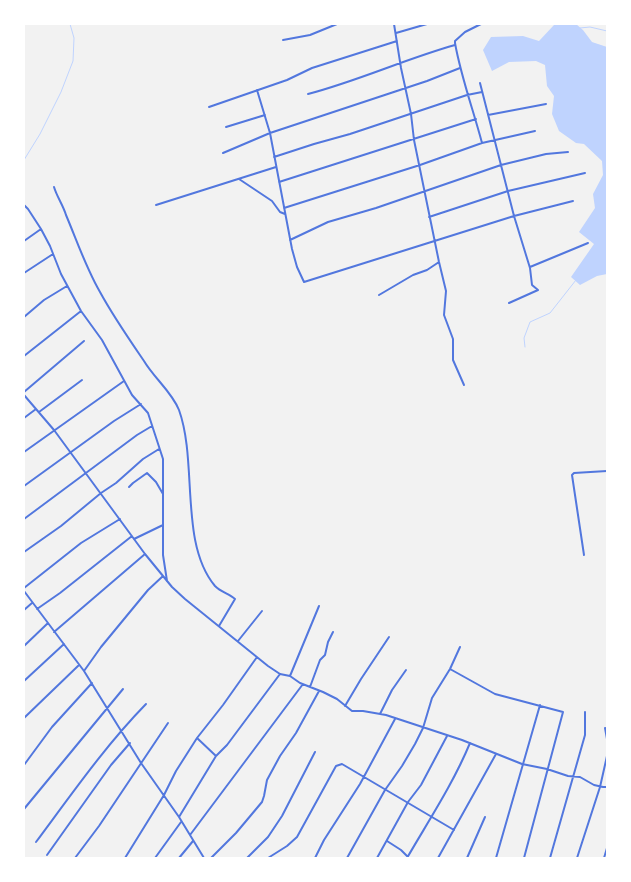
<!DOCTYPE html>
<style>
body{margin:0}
#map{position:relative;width:631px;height:882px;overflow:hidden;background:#f2f2f2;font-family:Rubik,sans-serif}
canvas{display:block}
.frame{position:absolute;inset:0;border:25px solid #fff;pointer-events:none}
</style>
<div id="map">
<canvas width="631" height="882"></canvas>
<div class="frame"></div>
</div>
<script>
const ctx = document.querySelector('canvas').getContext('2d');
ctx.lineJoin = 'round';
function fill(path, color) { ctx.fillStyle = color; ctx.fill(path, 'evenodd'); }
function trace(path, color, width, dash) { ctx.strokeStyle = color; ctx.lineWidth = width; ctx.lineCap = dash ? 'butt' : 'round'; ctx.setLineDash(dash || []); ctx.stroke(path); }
fill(new Path2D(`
 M558,24h18l7,6 9,12 15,5v227l-10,2 -17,9 -9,-8 23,-33 -15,-12 16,-24 -2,-14 10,-19 -1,-14 -18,-17 -8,-1 -17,-12 -7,-17 2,-18 -7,-10 -2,-21 -9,-4 -27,1 -17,9 -9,-21 8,-13 32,-1 16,5 15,-16z`), '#bfd3fe');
trace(new Path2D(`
 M580,28l10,-1 17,4
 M24,160l16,-26 21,-42 12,-31 1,-23 -4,-14
 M525,347l-1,-9 6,-16 20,-9 26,-33`), '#bfd3fe', 1);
trace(new Path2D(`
 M394,24l7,44 10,46 3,26 25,122 7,29 -2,24 9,24v21l11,25
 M481,24l-16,8 -10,9v2c6,34 18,66 27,100
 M396,33l31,-9
 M283,40l27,-5 27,-11
 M480,83l34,133 16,52 2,17 6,5 -29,13
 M257,90l13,43 22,116 5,18 7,15 210,-66 59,-15
 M308,94c50,-13 97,-35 147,-49
 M209,107l78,-27 25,-12 85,-27
 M488,115l58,-11
 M226,127l39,-12
 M223,153l47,-20 157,-52 33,-13
 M274,157l40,-13 36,-10 117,-39 15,-3
 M239,179l33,22 8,11 5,2
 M279,182l197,-63
 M54,187c3,10 9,18 12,28 11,26 20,53 34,77 13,24 29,47 44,69 10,17 28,31 35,49 19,53 0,133 36,176 6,6 14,8 20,13l-16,27
 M24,205l4,4 13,20 9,17 11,28 20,37 21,29 30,55 16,18 15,46v96l4,26
 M156,205l120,-38
 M284,208l136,-43 62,-22 53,-12
 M429,217l79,-26 77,-18
 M290,240l38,-18 48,-14 125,-43 45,-11 22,-2
 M24,241l17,-12
 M530,267l58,-24
 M24,273l29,-19
 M379,295l34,-20 14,-5 12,-8
 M24,317l20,-17 23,-14
 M24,356l57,-45
 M24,392l60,-51
 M24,395l30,35 91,124 27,33 13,12 83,67 12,8 10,2 10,7 23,9 14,7 15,12h11l23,4 76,25 60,24 25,5 21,7 12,1 14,8 9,2h4
 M39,412l43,-32
 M24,418l12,-9
 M24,452l100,-71
 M24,486l90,-65 27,-17
 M129,487l4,-4 14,-10 9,9 7,12
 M24,519l113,-84 15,-9
 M134,539l29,-14
 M24,552l37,-26 40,-33 15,-10 27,-24 16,-10
 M584,555l-12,-80 2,-2 33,-2
 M24,588l57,-45 39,-24
 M24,591l60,80 57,92 38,54 25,41
 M37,609l23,-16 72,-57
 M24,610l8,-7
 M54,632l91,-78
 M238,641l24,-30
 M24,646l24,-23
 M450,669l45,25 68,18 -39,146
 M84,671l17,-24 47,-57 15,-14
 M290,676l29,-70
 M24,681l40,-37
 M310,687l10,-27 5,-5 3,-13 5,-10
 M345,706l16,-27 28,-42
 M380,714l12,-24 14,-20
 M24,718l55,-53
 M607,729l-2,-1 2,11
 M197,738l19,18
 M24,765l28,-38 40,-44
 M24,809l99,-120
 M179,817l37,-61 11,-11 53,-71
 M190,835l113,-151
 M387,841l14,9 8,8
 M36,842c35,-47 69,-96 110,-138
 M47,855l64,-90 19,-22
 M75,858l24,-32 69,-103
 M125,858l39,-63 12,-24 21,-33 26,-33 34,-48
 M155,858l26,-36
 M179,858l14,-17
 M211,858l25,-25 26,-31 2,-6 3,-16 13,-24 16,-23 23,-42
 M247,858l21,-21 14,-21 33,-64
 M268,858l19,-12 10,-9 39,-71 6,-2 112,66
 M315,858l9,-18 36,-56 35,-65
 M347,858l38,-68 17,-24 13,-22 8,-16 9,-30 18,-29 10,-22
 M377,858l31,-56 13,-17 26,-49
 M407,858c22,-38 46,-74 63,-115
 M438,858l58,-104
 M467,858l18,-41
 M496,858l44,-153
 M550,858l35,-123v-23
 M577,858l23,-71 7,-31
 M604,858l3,-10`), '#5277de', 2);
</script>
